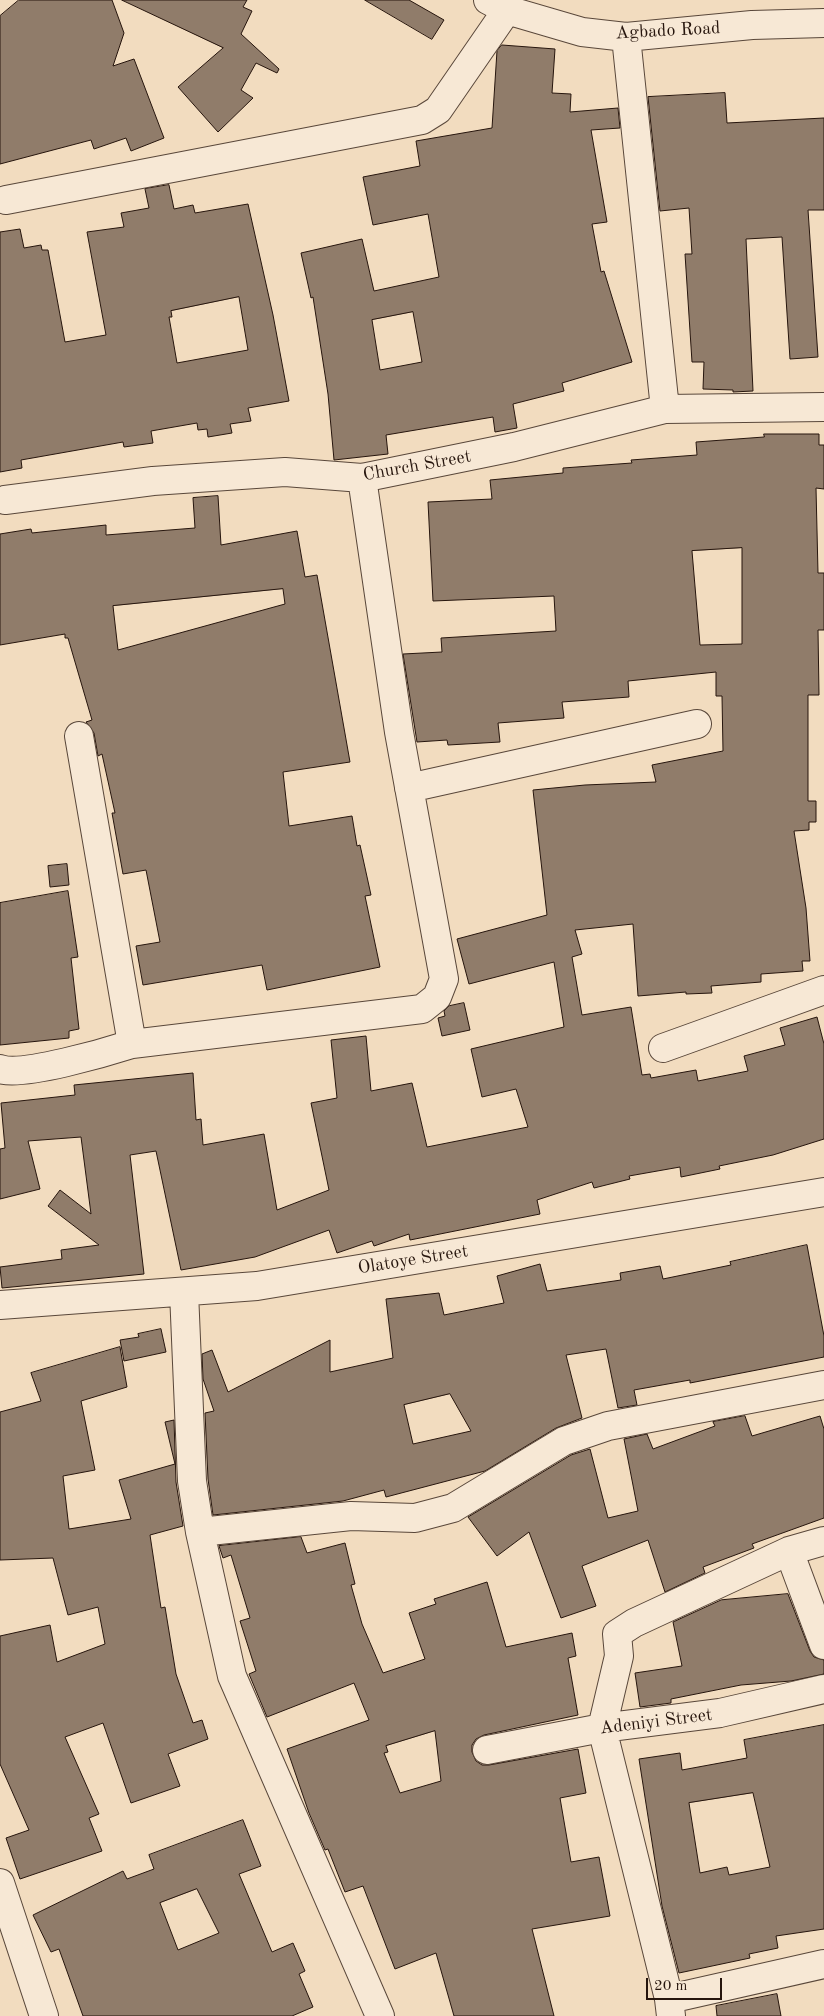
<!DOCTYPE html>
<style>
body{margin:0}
#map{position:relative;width:824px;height:2016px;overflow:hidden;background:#f2dcbf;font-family:"Old Standard TT",serif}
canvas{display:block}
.scale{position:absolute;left:646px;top:1978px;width:76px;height:22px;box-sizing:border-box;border:2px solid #26150d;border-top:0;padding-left:6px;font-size:15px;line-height:18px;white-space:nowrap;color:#26150d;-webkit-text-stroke:4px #f7e8d5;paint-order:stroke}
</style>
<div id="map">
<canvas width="824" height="2016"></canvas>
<div class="scale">20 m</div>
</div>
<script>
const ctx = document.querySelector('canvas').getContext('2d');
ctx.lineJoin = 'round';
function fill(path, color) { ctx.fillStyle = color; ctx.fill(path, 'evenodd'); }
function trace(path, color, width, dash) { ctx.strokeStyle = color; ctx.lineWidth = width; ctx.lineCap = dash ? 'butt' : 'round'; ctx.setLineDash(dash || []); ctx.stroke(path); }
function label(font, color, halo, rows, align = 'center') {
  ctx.font = font + ' "Old Standard TT",serif'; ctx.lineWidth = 4.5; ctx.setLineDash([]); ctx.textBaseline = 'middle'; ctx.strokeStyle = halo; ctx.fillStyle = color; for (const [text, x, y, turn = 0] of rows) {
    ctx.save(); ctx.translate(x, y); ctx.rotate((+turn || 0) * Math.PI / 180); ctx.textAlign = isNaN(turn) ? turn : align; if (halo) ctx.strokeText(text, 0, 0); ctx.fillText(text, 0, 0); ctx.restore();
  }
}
const building = new Path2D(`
 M19,0h93l12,33 -11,33 21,-7 30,79 -33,13 -5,-13 -32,11 -3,-9 -91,24v-148z
 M122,0h125l-4,7 9,4 -11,23 38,35 -2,4 -21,-10 -15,27 12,8 -35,34 -40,-45 45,-39z
 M365,0h44l35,20 -12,19z
 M502,45l53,4 -3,44 19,1 -1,18 48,-4 2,20 -29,2 16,92 -15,2 9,48 3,-1 28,91 -70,21 2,8 -51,13 4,24 -22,4 -2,-15 -107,18 2,19 -54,6 -6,-66 -15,-97 -2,1 -10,-45 61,-14 12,52 65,-14 -11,-63 -55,11 -10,-48 57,-11 -4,-25 76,-13 5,-77zM413,312l9,50 -42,8 -8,-50z
 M725,93l2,30 97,-5v92h-16l10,147 -28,2 -8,-122 -36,2 7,152 -20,1v-2l-30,-1 1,-27h-12l-7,-108h7l-3,-46 -29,3 -12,-114z
 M169,185l5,24 19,-4 2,8 53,-9 25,111 16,86 -41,7 3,13 -21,3 2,9 -24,4 -1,-8 -9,1 -1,-7 -46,8 2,12 -29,4 -1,-5 -102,18 1,8 -22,4v-240l20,-3 4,19 17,-3 1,5h6l17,92 41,-7 -19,-103 37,-5 -3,-14 28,-5 -4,-19zM239,297l9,53 -71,13 -8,-46h3l-1,-6z
 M764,434h55v11h5v44l-8,-1 2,85h6v57h-6l1,65h-11v106h8v21h-7v8l-15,1 12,77 4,53h-8l1,10 -42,3v8l-50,4 1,7 -26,1v-2l-48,4 -5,-72 -58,6 7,24 -10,3 10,58 49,-8 11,68 8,-1 1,4 45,-8 2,11 50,-10 -4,-15 41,-11 -5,-17 37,-11 7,27v95l-51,16 -54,11 1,3 -39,8 -1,-10 -51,9 1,3 -36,9 -2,-6 -55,18 3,14 -130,26 -1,-6 -35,12 -2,-5 -35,12 -8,-23 -74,27 -74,13 -25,-119 -26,4 14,119 -142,14 -2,-21 62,-8 -1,-9 38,-5 -51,-39 12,-16 31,24 -10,-77 -53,4 12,48 -40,10v-50l5,-1 -4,-45 74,-8 -1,-10 119,-12 3,47 5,-1 2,26 61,-11 13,76 52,-20 -18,-87 26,-5 -6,-58 35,-4 5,55 41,-8 15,64 101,-20 -12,-38 -34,8 -11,-48 93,-22 -10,-65 -85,22 -12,-45 90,-24 -14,-125 52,-5 71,-3 -4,-17 71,-14 -1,-55h-6v-24l-88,9 1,16 -67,5 2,16 -66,5 2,19 -52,3 -1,-5 -30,2 -14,-88 39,-2 -1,-14 115,-7 -2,-35 -121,5 -5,-99 64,-3 -2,-19 73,-7v-5l69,-5 -1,-3 66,-5 -1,-13 68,-5zM742,548v96l-42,1 -8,-94z
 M218,496l3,49 76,-14 8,46 12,-2 33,187 -67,10 6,54 63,-10 5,30 3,-1 11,50 -6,1 15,71 -113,23 -5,-25 -119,20 -7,-39 24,-4 -14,-72 -23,4 -11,-61h3l-13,-59 -4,2 -4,-23 -8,-11 6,-2 -24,-82h-3v-4l-65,11v-111l31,-5 1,4 74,-8v10l89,-7 -2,-30zM283,589l2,15 -167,46 -5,-44z
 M67,864l2,21 -19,2 -2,-21z
 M68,891l10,66 -7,1 8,71 -10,2v7l-69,7v-142z
 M464,1003l6,27 -28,6 -4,-18 7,-2 -1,-5 5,-5z
 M807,1245l17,91v21l-134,26v-3l-56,10 3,15 -19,3 -12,-59 -40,6 16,63 -26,10 -71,43 -99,26 -2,-7 -41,11 -130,14 -5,-36 -3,-66 9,-2 -11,-32 -1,-25 10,-4 16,42 102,-52v32l63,-14 -7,-59 53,-6 5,22 60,-12 -7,-27 43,-12 7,27 74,-11 -1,-7 40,-7 3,13 68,-14 -1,-3zM450,1394l21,37 -58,13 -9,-39z
 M161,1329l5,23 -42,9 -4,-21 19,-3 -1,-3z
 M120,1347l7,40 -46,14 14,69 -32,6 6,53 62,-10 -12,-39 56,-16 -10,-42 9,-2 2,62 7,44 -33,9 11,73 4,-1 11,67 17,49 9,-3 6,19 -40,15 12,32 -49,17 -28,-80 -38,14 34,77 -10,4 13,33 -82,28 -14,-41 23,-8 -29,-66v-128l50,-11 7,37 48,-18 -7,-37 -30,8 -15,-57 -53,2v-148l41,-11 -10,-28z
 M745,1416l7,20 68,-20 4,13v89l-72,26 2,4 -51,19 2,6 -40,19 -17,-52 -66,26 14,40 -35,12 -32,-86 -32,24 -29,-39 103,-62 19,-6 18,69 30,-7 -14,-72 23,-5 6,15 62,-23 -2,-4z
 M301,1537l6,16 38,-10 10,41 -4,1 11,39 21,49 42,-14 -16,-46 27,-9 -2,-5 53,-17 19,65 66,-14 4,23 -8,2 10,57 -94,20 -8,4 -4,6v7l4,9 6,4h7l89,-16 8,44 -26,5 11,64 28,-5 11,59 -78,13 22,87h-100l-18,-63 -41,16 -32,-83 -18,6 -17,-43 -3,1 -16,-37 -22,-64 82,-29 -15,-37 -87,34 -18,-43 7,-3 -16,-50 10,-3 -19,-63 -8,3 -4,-12zM435,1731l6,50 -41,12 -16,-40 4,-1 -2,-6z
 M788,1594l22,57 4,6 10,3v14l-33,7 -50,4 -70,14v4l-31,4 -5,-34 47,-7 -9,-44 48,-22z
 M824,1725v204l-48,7 2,12 -29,6 1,4 -71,15 -17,-67 -23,-147 41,-6 2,17 65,-12 -3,-18zM753,1793l17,74 -41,8 -2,-8 -27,6 -11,-70z
 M243,1820l18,46 -22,8 33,78 21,-9 12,28 -6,3 14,33 -21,9h-209l-24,-67 -8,3 -18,-37 90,-44 4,8 27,-10 -5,-14zM197,1889l22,44 -41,17 -18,-47z
 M777,1994l4,22h-64l-1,-10z`);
fill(building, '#907c6a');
trace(building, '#26150d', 1);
const minor = new Path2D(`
 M488,0l19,10 75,22 44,5 126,-12 72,-2
 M626,37l39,372
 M6,200l416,-80 16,-10 69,-100
 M5,500l148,-19 132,-9 77,6 152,-31 151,-38 159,-2
 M79,736l53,308
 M409,788l288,-64
 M663,1048l161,-58
 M0,1069c22,8 107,-17 132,-25l290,-35 15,-12 7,-18 -45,-247 -37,-254
 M184,1292l8,189 8,51 32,144 148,340
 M0,1305l257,-19 567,-94
 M200,1532l151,-16 64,2 38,-10 111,-67 44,-15 216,-41
 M789,1551l35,94
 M487,1750l115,-22 118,-15 104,-24
 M0,1883l44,133
 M669,1999l155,-35
 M671,2016l-2,-17 -67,-271 17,-72 -2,-22 17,-11 155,-72 35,-10`);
trace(minor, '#59473a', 30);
trace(minor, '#f7e8d5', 28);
label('18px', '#26150d', '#f7e8d5', [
 ["Agbado Road",668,31,-3],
 ["Church Street",417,466,-10],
 ["Olatoye Street",413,1260,-9],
 ["Adeniyi Street",656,1722,-7]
]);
</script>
